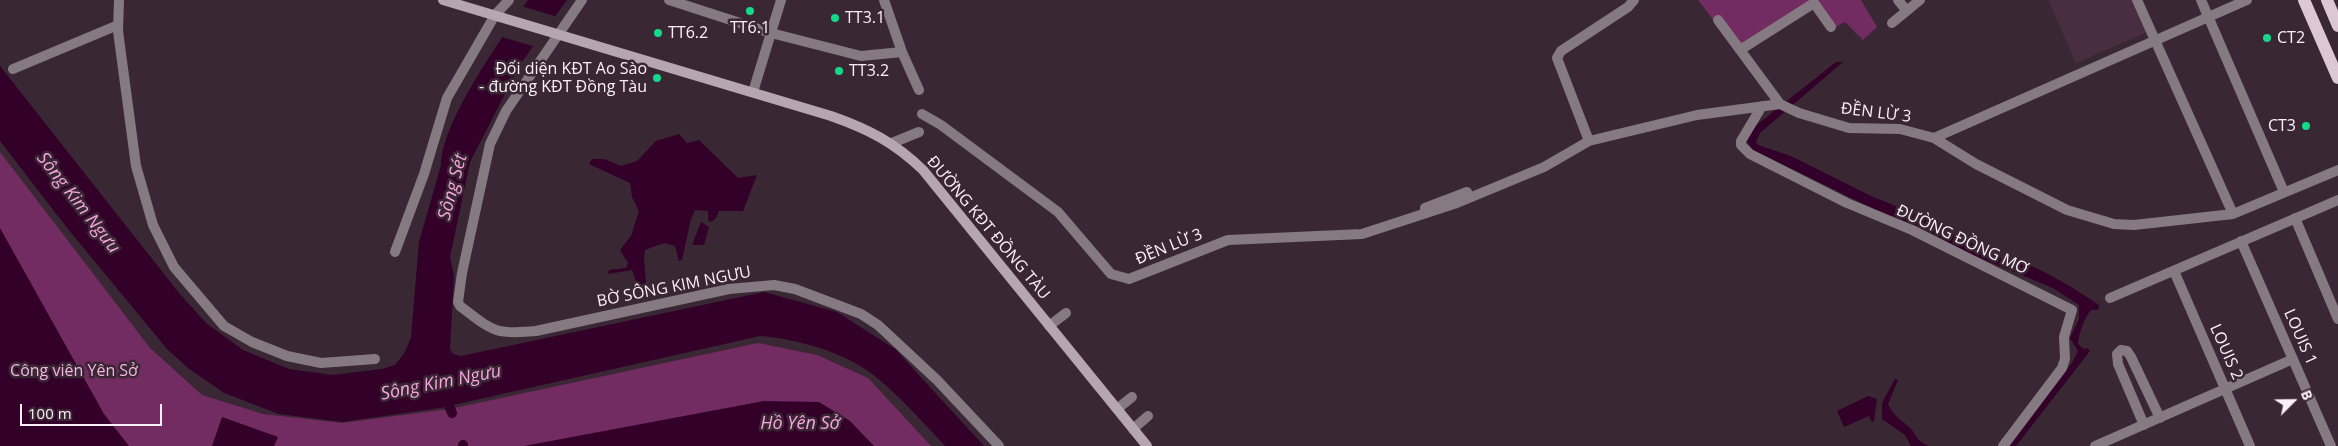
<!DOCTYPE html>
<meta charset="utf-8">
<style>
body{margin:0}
#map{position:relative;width:2338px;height:446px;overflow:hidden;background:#3a2734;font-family:"Open Sans",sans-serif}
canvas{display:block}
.north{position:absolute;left:2268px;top:376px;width:50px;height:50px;-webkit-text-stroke:4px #3a2734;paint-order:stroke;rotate:67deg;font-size:14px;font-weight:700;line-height:20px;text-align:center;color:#fceff7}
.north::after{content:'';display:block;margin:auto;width:18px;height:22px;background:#fceff7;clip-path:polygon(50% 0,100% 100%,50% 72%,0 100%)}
.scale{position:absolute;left:20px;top:404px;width:142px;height:22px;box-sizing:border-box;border:2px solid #fceff7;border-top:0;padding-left:6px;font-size:15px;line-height:18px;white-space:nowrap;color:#fceff7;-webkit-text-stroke:4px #3a2734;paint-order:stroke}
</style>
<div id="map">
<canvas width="2338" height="446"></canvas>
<div class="north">B</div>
<div class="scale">100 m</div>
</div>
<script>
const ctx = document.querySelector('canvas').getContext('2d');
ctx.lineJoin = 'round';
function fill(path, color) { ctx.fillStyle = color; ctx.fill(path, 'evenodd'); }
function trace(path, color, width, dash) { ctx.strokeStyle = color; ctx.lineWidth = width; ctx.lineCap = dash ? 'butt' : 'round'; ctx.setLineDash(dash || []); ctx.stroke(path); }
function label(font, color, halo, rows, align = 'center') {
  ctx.font = font + ' "Open Sans",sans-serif'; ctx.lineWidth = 5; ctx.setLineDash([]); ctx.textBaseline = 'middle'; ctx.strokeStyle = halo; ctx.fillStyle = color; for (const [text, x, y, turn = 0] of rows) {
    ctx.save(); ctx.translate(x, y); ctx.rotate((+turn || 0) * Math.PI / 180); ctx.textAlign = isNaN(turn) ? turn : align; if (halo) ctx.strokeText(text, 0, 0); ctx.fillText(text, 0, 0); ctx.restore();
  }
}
fill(new Path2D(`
 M2048,0h84l15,32 -71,31z`), '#482e40');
fill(new Path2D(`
 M1698,0h163l16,27 -14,13 -18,-18 -11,6 -19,-26 -78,49z
 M0,152l150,196 52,47 61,19 79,9 108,-14 308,-66 59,12 51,23 63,68h-931z`), '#732c62');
fill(new Path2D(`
 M528,0h39l-46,63 -51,99 -20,95 4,19 -4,73 3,5 8,2 303,-64 73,20 58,37 89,97h-39c-23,-25 -61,-68 -90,-83 -30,-16 -61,-24 -95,-27l-320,72 -98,14 -63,-8 -55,-21 -36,-25 -21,-19 -99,-120 -68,-88v-75l179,227 27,30 37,27 46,19 43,6 50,-6 13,-4 10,-13 6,-15 8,-95 22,-77c1,-45 61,-127 87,-165z
 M1836,62h7l-83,71 -4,9 2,3 33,11 80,40 54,22 79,42c21,-4 78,33 95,45l-1,5h-7c-7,9 -12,23 -13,34l6,5 3,-1 3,3 -74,95h-6l62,-83 6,-12 -8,-13 9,-19v-14l-26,-17 -90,-37 -44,-25 -35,-12 -131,-64 -7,-10 3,-9z
 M679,134l8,9 12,-3 39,38 19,-3 -14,36h-24l-3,7 -5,4 -3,-2v-9l-13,-1 -4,9 -9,41 -3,1 -4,-15 -11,-3 -19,7 -1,8 2,24 -3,3 -6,-1 -5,-14 -24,4 1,-4 17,-2 2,-5 -8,-13 11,-14 8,-25 -7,-14 -2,-14 -41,-19 3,-5h12l17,7 16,-5 19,-20z
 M701,222l8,5 -5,18h-12z
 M0,228l104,186 25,32h-129z
 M1895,379l3,1 -10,24c8,16 14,15 24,26 6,8 5,11 17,16h-18l-6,-11 -23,-16v-16z
 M1868,396l9,3 -3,22 -2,1 -3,-6 -25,11 -7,-16z
 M764,401l55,1 31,19 24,25h-350z
 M222,417l56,20 -4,9h-62z`), '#320028');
fill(new Path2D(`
 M521,6l37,11 -22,30 -34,-10z`), '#3a2734');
trace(new Path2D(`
 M444,393l8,20
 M463,445v1`), '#320028', 10);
trace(new Path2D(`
 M119,0l-1,31 18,135 17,59 21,42 50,59 28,16 35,14 34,7 54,-4
 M669,0l102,33 90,23 41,-4
 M884,0l18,52 17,38
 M1898,0l9,11
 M2137,0l96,214
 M2201,0l83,192
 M1718,20l62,84
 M1892,23l28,-23
 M558,35l-52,76 -16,33 -28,129 -4,29 2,4c33,25 34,29 76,25l193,-42 45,-4 21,4 66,25 17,11 59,55 62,66
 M1740,50l74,-47 17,24
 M13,69l105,-44
 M753,92l28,-92
 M1762,106l-21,35v4l9,9 97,49 65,27 160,80 -8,27 1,22 -3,9 -59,78
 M922,114l19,11 117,87 53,62 18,5 99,-39 134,-6 95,-31 87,-36 45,-26 108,-26 83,-11 19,9 50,15 51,1 34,9 42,26 91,46 47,14 20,1 99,-11 105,-44
 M1934,138l313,-138
 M1589,141l-32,-83 4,-7 67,-44 6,-7
 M892,143l27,-11
 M1425,208l42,-16
 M2295,218l43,101
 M2241,241l90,205
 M395,252l29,-78 23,-76 48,-83
 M2174,271l76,175
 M2110,298l228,-98
 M1049,326l17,-13
 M1117,409l15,-12
 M2144,425l-26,-61 -1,-10 4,-4 6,1 4,6 29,61
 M1133,429l15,-13
 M2095,446l198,-87`), '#857a81', 10);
trace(new Path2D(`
 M495,15l14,-15
 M558,35l24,-35`), '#857a81', 10);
trace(new Path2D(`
 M443,0l388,116c37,13 63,26 92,54l224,276`), '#b6a6b1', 10);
trace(new Path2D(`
 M2304,0l34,78
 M2327,0l11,26`), '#ddc7d5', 12);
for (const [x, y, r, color] of [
 [750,11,5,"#13d98a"],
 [835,18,5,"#13d98a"],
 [658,33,5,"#13d98a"],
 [2267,38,5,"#13d98a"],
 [839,71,5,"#13d98a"],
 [657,78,5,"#13d98a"],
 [2306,126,5,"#13d98a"]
]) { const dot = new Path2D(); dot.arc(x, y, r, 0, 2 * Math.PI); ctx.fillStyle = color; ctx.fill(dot); trace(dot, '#3a2734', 2); }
label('16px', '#fceff7', '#3a2734', [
 ["TT3.1",845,18],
 ["TT6.1",750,28,"center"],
 ["TT6.2",668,33],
 ["CT2",2277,38],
 ["Đối diện KĐT Ao Sào",647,69,"right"],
 ["- đường KĐT Đồng Tàu",647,87,"right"],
 ["TT3.2",849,71],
 ["CT3",2296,126,"right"]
], 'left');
label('16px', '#fceff7', '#3a2734', [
 ["ĐỀN LỪ 3",1876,113,7],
 ["ĐƯỜNG KĐT ĐỒNG TÀU",988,228,50],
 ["ĐƯỜNG ĐỒNG MƠ",1962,240,25],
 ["ĐỀN LỪ 3",1169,247,-22],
 ["BỜ SÔNG KIM NGƯU",674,287,-11],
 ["LOUIS 1",2300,337,66],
 ["LOUIS 2",2226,352,66]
]);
label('16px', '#f4b5e1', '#3a2734', [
 ["Công viên Yên Sở",74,371]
]);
label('italic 18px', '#f8a5e0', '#3a2734', [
 ["Sông Sét",453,187,-75],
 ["Sông Kim Ngưu",78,203,52],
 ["Sông Kim Ngưu",441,383,-11],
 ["Hồ Yên Sở",800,424]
]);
</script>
